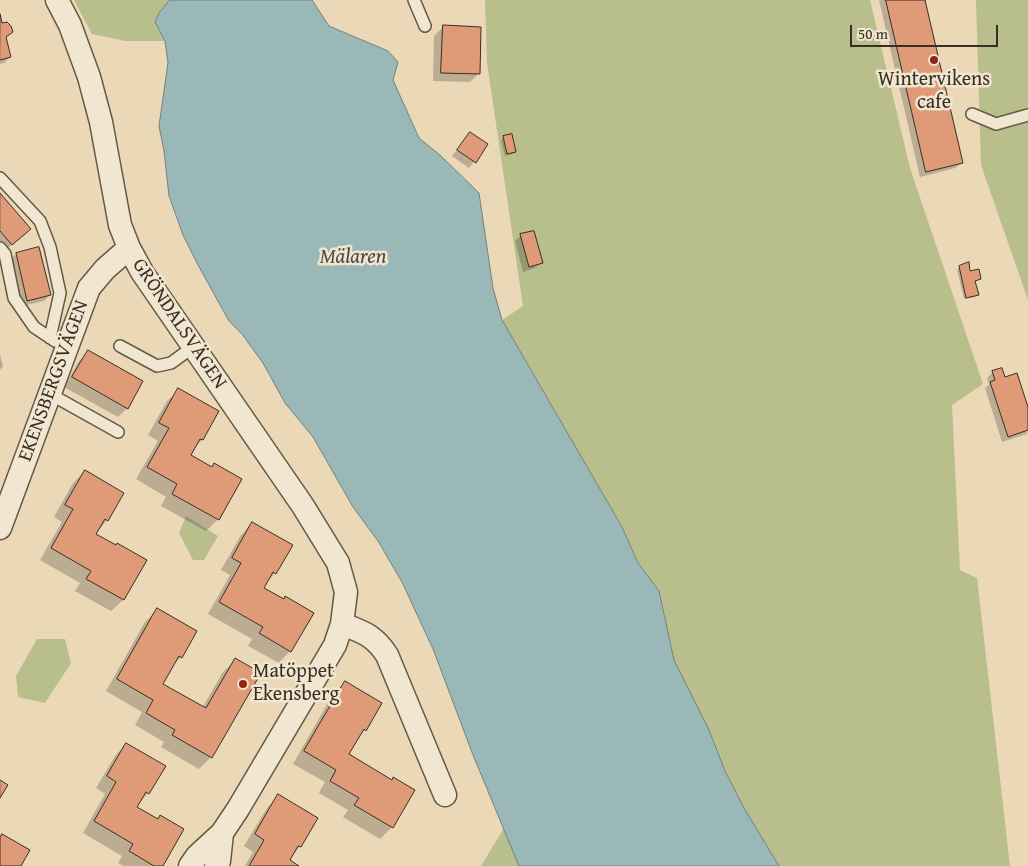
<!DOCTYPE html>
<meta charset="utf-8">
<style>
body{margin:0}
#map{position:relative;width:1028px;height:866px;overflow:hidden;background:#ead8b7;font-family:"Gentium Book Plus",serif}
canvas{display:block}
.scale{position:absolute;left:850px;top:25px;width:148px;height:22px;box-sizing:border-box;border:2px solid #382f24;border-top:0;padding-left:6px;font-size:15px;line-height:18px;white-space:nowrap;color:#382f24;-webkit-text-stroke:4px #f1e6d0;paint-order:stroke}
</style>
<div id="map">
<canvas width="1028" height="866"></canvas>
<div class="scale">50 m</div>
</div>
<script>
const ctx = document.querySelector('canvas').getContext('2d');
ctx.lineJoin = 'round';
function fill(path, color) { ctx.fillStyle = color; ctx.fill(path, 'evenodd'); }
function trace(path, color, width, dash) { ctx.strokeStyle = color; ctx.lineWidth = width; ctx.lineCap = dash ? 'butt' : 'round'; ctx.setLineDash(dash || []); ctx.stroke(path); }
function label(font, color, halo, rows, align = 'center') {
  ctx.font = font + ' "Gentium Book Plus",serif'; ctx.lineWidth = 5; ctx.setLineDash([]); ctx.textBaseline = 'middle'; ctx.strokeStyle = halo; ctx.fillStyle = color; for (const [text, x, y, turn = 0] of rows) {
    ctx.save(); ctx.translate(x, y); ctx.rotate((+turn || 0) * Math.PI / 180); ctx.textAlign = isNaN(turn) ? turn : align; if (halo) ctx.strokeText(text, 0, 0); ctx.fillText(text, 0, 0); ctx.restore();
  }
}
fill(new Path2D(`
 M74,0h96l-11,13 -4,9 10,19h-40l-33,-7z
 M485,0h385l40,168 73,216 -31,21 8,165 17,8 33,288h-231l-35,-58 -19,-37 -16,-41 -35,-70 -15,-69 -21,-28 -16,-36 -120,-207 21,-14 -36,-243z
 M976,0h52v300l-47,-135z
 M186,516l32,20 -14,24h-11l-14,-27z
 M37,639h28l6,24 -26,40 -27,-6 -2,-21z
 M504,828l15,38h-38z`), '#b9be8d');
const water = new Path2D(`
 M170,0h142l17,26 59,25 10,11 -5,18 26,58 22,18 38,37 14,95 9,32 120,207 16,36 21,28 15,69 35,70 16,41 19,37 35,58h-260l-46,-111 -40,-106 -31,-67 -24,-41 -25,-34 -40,-70 -28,-34 -22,-40 -21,-29 -13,-13 -31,-56 -15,-30 -14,-39 -5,-45 -5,-25 9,-63 -3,-22 -10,-19 4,-9z`);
fill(water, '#9bb8b8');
trace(water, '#73817d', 1);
fill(new Path2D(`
 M879,0h44l38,163 -6,5 -35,9z
 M0,19l1,5 10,8 -6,6 5,19 -6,6 -4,1z
 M443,27l36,46 -9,9 -37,-1 1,-45z
 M470,133l17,12 -18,23 -17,-12z
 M504,138l11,14 -3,2 -7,2 -4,-16z
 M0,195l20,43 -18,15 -2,-3z
 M521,236l20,27 -6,5 -12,4 -8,-31z
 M38,249l12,46 -6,6 -22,5 -12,-46 6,-6z
 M960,267l20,12 -6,3 3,13 -2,2 -11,2 -7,-29z
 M88,352l39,56 -9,9 -54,-30 15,-26z
 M0,354l3,12 -3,4z
 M993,372l11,7 24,32 -1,23 -25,8 -17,-54 4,-3 -2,-7z
 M179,390l23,50 -9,9 -3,6 21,13 3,-3 4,54 -12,12 -45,-25 5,-9 -30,-18 22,-38 -10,-6 19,-34z
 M85,471l22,49 -12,15 28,65 -12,11 -36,-20 5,-8 -40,-23 22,-38 -8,-5 19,-34z
 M253,523l22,50 -13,15 28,63 -11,12 -31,-17 4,-7 -44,-25 22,-39 -9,-5 20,-35z
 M157,610l38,22 -14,25 -9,9 -11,18 41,24 21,-36 12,-12 -24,97 -12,12 -38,-22 3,-5 -29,-17 7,-13 -36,-21 39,-69z
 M345,682l20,48 -8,8 -10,17 44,26 1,46 -12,12 -37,-22 5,-7 -29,-17 6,-11 -32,-18 40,-70z
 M126,744l22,49 -13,15 26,58h-38l-5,-3 4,-7 -39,-23 22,-39 -9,-6 19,-32z
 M278,796l22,50 -12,15 9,5h-52l8,-14 -9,-6 23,-38z`), '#0003');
const building = new Path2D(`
 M886,0h39l38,163 -37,9z
 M0,14l2,9 5,-1 4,4 2,6 -7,5 5,20 -11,3z
 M443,25l38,2 -1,47 -39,-1z
 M470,132l18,12 -12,19 -19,-13z
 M512,134l4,18 -9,2 -4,-18z
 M0,193l31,36 -19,16 -12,-14z
 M534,231l9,32 -14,4 -9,-33z
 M39,247l12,48 -24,6 -11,-48z
 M969,262l1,9 9,-2 2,10 -6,2 4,14 -13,3 -7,-32z
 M88,350l55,31 -15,28 -56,-32z
 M1002,368l3,9 12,-4 11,34v23l-20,7 -18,-55 5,-2 -3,-9z
 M178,388l41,23 -16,29 -3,-1 -9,16 21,12 2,-4 28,16 -23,41 -47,-26 5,-10 -30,-17 22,-39 -10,-5z
 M85,470l39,23 -16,28 -3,-2 -9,15 20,11 1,-2 30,17 -23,40 -38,-21 5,-8 -40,-23 22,-39 -8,-4z
 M252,522l41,23 -17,29 -3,-2 -9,16 20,11 1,-3 29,17 -23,39 -32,-19 4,-6 -44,-25 22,-39 -9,-5z
 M157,608l40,23 -15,27 -3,-2 -16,28 43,24 29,-50 26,15 -49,85 -40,-23 3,-5 -29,-17 7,-13 -36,-21z
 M345,681l37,22 -16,28 -2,-2 -15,25 43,26 1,-3 22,13 -22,38 -39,-23 5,-7 -29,-17 6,-11 -32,-19z
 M126,743l40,23 -17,28 -3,-2 -9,15 21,12 2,-4 24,14 -21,37h-9l-25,-15 4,-7 -39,-23 22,-39 -9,-6z
 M0,780l8,5 -8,13z
 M278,794l40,24 -17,29 -3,-1 -8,14 9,6h-50l15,-26 -9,-6z
 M2,834l28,16 -9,16h-21v-28z`);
fill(building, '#df9b78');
trace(building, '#382f24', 1);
const service = new Path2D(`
 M414,0l11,26
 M972,114l24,10 32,-9
 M0,178l40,43 10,26 10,46 -10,45
 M0,248l5,6 9,44 20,29 21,14
 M120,346l37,20 14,-3 22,-16
 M50,394l68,38`);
const minor = new Path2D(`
 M57,0l13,25 19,52 12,45 19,103 9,23 13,24 161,234 35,57 8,29 -4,32 -7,21 -97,164 -16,24 -25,23 -7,10
 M0,528l89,-240 16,-19 24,-21
 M342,624c21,8 32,11 45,31l58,140
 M216,866l3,-5 3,-28`);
trace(service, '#645949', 14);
trace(minor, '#645949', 25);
trace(service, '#f1e6d0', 11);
trace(minor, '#f1e6d0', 22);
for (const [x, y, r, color] of [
 [934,60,5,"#8f2418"],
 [243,684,5,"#8f2418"]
]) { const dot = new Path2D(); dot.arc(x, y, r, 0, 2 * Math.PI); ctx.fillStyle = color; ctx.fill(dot); trace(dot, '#f1e6d0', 2); }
label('20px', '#382f24', '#f1e6d0', [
 ["Wintervikens",934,80],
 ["cafe",934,103],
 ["Matöppet",253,672,"left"],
 ["Ekensberg",253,695,"left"]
]);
label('20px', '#382f24', '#f1e6d0', [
 ["GRÖNDALSVÄGEN",179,324,56],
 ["EKENSBERGSVÄGEN",54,381,-70]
]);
label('italic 21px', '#4c4a42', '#f1e6d0', [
 ["Mälaren",353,258]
]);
</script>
